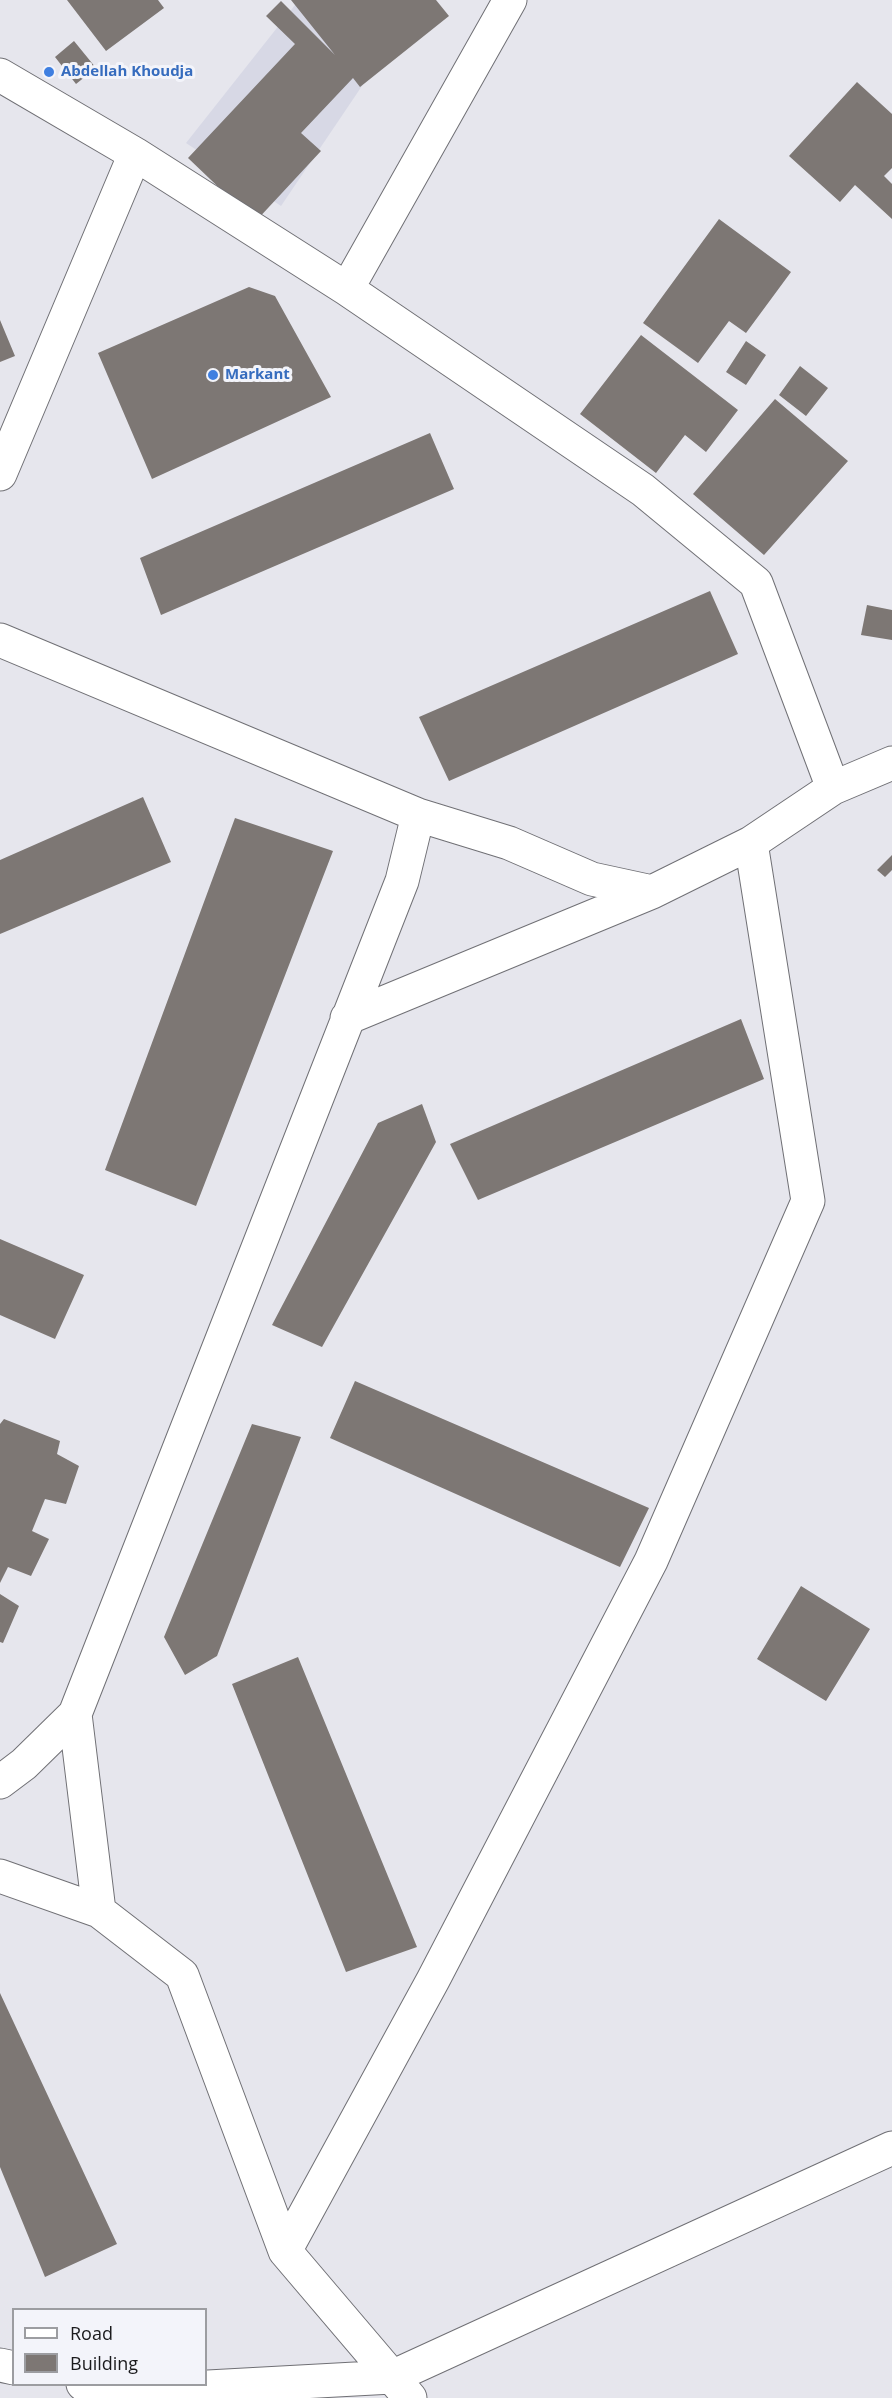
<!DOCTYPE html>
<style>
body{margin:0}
#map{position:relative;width:892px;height:2398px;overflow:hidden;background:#e6e6ed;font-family:"Open Sans",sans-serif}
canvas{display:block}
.legend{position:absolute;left:12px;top:2308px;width:195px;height:78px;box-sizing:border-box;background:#f3f4fa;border:2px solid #9c9da1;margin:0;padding:8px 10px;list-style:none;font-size:18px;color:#1a1a1c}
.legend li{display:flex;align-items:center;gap:12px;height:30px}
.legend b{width:30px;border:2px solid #9c9da1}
</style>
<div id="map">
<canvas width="892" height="2398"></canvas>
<ul class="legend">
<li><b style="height:8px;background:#fff"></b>Road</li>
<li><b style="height:16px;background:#7d7774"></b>Building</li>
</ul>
</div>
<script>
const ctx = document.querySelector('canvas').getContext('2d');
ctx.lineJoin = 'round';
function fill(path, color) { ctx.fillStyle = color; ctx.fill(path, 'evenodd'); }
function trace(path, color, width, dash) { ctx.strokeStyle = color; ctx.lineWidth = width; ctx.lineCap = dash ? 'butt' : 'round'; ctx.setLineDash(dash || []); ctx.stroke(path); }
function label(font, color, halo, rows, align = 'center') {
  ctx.font = font + ' "Open Sans",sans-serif'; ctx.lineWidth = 6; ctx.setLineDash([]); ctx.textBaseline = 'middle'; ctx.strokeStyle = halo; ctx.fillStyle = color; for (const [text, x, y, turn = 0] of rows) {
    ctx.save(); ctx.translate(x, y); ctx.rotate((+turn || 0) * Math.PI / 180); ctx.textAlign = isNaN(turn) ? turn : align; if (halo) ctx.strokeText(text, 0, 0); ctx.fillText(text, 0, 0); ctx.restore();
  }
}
fill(new Path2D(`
 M299,0h121l-139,206 -95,-63z`), '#d7d8e5');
fill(new Path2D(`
 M67,0h91l6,8 -58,43z
 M291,0h145l13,16 -89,71 -7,-9 -52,55 20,18 -66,71 -67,-64 107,-114 -29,-28 15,-15 54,54z
 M74,41l22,27 -20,16 -21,-27z
 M857,82l35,32v54l-8,8 8,8v35l-37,-34 -15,17 -51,-46z
 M719,219l72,53 -45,61 -17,-12 -31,42 -55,-40z
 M249,287l26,9 56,101 -179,82 -54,-126z
 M0,320l15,36 -15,6z
 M641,335l97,75 -32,42 -21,-17 -29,38 -76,-59z
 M746,341l20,14 -20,30 -20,-13z
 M800,366l28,22 -22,28 -27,-21z
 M775,399l73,62 -84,94 -71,-61z
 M430,433l24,56 -293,126 -21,-57z
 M710,591l28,63 -289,127 -30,-64z
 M867,605l25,5v30l-31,-5z
 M143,797l28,65 -171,72v-74z
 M235,818l98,33 -137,355 -91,-36z
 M892,855v15l-7,7 -8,-7z
 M741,1019l23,60 -286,121 -28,-56z
 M422,1104l14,38 -114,205 -50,-22 106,-202z
 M0,1239l84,36 -29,64 -55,-24z
 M355,1381l294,127 -29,59 -290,-129z
 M4,1419l56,22 -3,13 22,12 -13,38 -21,-5 -13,32 17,8 -18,37 -23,-9 -8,16v-159z
 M252,1424l49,13 -84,219 -32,19 -21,-38z
 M801,1586l69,43 -44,72 -69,-42z
 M0,1594l19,12 -16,37 -3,-1z
 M298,1657l119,290 -71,25 -114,-288z
 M0,1993l117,251 -72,33 -45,-110z`), '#7d7774');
const minor = new Path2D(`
 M0,75l135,79 212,135 296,201 113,93 77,205 -82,55 57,358 -157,360 -218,419 -148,271
 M347,289l163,-289
 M0,474l135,-320
 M0,640l418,175
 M833,788l59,-25
 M347,1018l305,-126
 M75,1714l24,197
 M0,1782l24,-18 51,-50 327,-833 16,-66 91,28 83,36 60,13 99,-49
 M0,1876l99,35 83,64 103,276 125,147
 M0,2365l14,3
 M83,2384l33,8 276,-15 500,-229`);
trace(minor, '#707075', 35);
trace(minor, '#fff', 33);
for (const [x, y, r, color] of [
 [49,72,6,"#3f7fe0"],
 [213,375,6,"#3f7fe0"]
]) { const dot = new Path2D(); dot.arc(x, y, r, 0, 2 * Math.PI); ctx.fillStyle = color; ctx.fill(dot); trace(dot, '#f3f4fa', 2); }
label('bold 15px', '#366cbe', '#f3f4fa', [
 ["Abdellah Khoudja",61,72],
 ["Markant",225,375]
], 'left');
</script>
